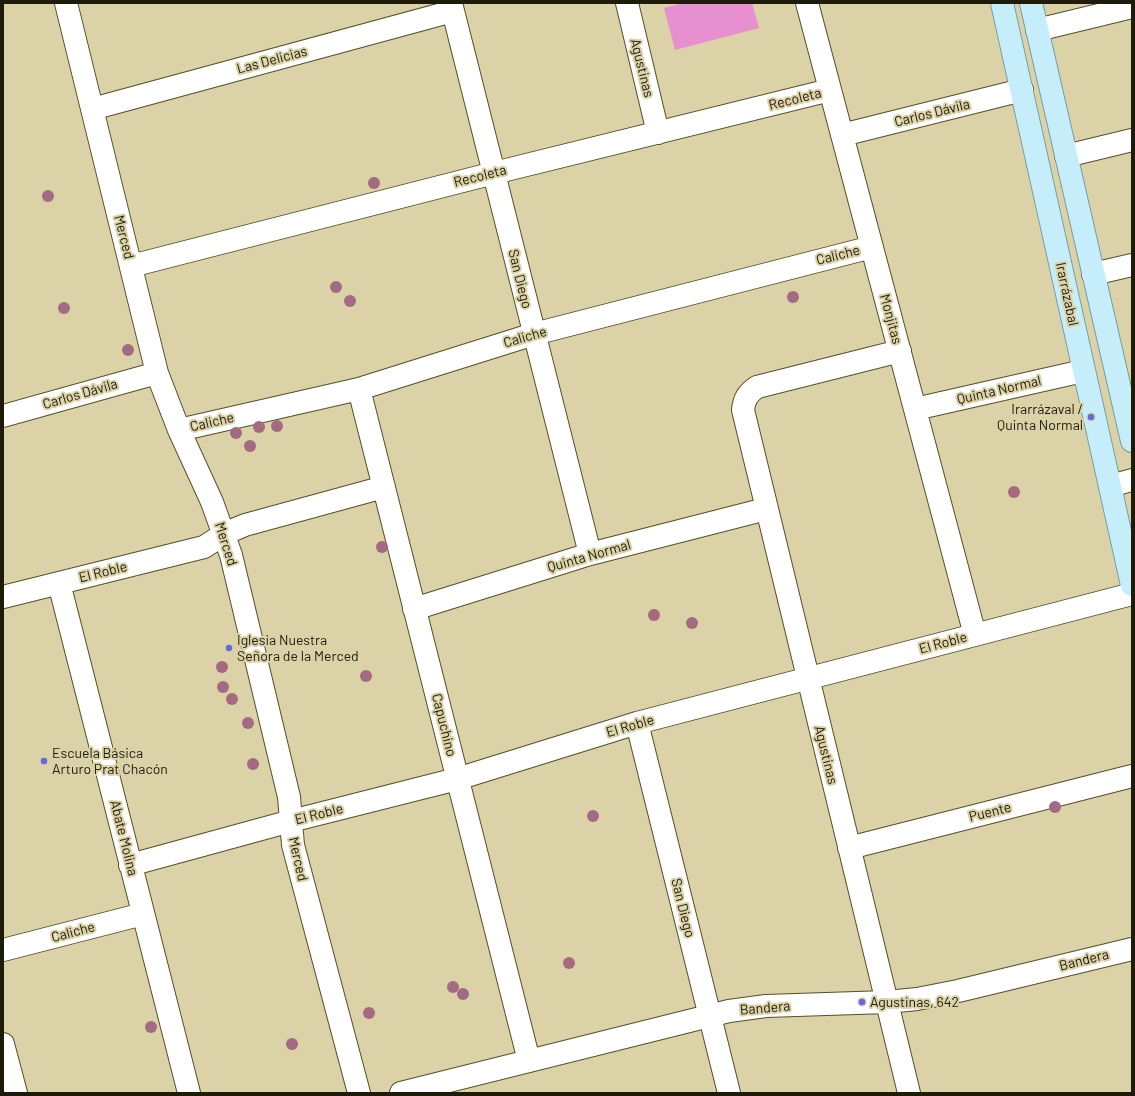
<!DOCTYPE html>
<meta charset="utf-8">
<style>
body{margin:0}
#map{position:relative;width:1135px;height:1096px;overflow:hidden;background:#dbd2a7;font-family:Barlow,sans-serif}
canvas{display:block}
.frame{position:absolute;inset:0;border:4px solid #1e1b0b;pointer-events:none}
</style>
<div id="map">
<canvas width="1135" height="1096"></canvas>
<div class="frame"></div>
</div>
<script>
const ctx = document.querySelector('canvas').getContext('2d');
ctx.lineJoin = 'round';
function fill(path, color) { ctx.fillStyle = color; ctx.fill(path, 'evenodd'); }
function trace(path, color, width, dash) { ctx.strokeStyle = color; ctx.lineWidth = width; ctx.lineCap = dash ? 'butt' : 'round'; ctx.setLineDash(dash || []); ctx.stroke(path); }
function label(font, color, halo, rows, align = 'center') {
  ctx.font = font + ' Barlow,sans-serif'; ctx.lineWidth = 4; ctx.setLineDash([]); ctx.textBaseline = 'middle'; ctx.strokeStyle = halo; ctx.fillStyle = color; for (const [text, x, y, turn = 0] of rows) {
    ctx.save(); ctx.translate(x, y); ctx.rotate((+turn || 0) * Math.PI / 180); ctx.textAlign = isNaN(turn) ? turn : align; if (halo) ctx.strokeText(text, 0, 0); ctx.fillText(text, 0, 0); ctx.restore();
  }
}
fill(new Path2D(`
 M683,3h69l7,25 -84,22 -11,-42z`), '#e790cf');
const minor = new Path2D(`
 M66,3l91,370 22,57 33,72 19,53 58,242 4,48 66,248
 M451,3l139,551
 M627,3l31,130
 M807,3l168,632
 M1037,30l95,-23
 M92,109l361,-98
 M842,135l180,-45
 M1066,156l66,-16
 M131,266l363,-93 336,-83
 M1093,274l39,-9
 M900,351l-143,36c-9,6 -13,12 -14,23l166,683
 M359,389l170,672
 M915,409l168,-38
 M3,416l154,-43
 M179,430l180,-41 175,-55 338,-87
 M1110,486l22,-6
 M59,583l130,510
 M3,597l201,-50 20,-13 21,-9 139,-38
 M414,609l176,-55 176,-45
 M637,723l92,370
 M849,848l283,-72
 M130,865l161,-44 166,-42 180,-56 495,-129
 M3,950l140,-36
 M3,1044l13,49
 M401,1093l328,-82 37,-5 121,-4 30,-3 41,-8 174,-42`);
const major = new Path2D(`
 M1002,3l130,582
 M1031,3l101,438`);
trace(minor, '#564e27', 24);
trace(major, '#729da4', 24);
trace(minor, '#fff', 22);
trace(major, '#c5eefa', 22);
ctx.fillStyle = '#a36a82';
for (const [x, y] of [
 [374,183],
 [48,196],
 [336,287],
 [793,297],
 [350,301],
 [64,308],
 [128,350],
 [277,426],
 [259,427],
 [236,433],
 [250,446],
 [1014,492],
 [382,547],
 [654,615],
 [692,623],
 [222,667],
 [366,676],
 [223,687],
 [232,699],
 [248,723],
 [253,764],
 [1055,807],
 [593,816],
 [569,963],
 [453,987],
 [463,994],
 [369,1013],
 [151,1027],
 [292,1044]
]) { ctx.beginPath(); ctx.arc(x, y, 6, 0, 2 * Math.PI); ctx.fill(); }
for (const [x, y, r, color] of [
 [1091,417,4,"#6367e0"],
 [229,648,4,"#6367e0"],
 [44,761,4,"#6367e0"],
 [862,1002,4,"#6367e0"]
]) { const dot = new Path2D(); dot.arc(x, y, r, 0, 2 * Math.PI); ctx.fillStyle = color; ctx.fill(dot); trace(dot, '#dbd2a7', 1.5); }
label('14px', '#1e1b0b', '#dbd2a7', [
 ["Las Delicias",272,60,-15],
 ["Agustinas",642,68,76],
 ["Recoleta",795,99,-14],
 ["Carlos Dávila",932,113,-14],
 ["Recoleta",480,176,-14],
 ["Merced",124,237,76],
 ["Caliche",838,255,-14],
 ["San Diego",520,279,76],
 ["Irarrázabal",1067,294,78],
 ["Monjitas",891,319,75],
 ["Caliche",525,337,-16],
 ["Quinta Normal",999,390,-13],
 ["Carlos Dávila",80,394,-16],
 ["Caliche",212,422,-13],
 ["Merced",226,544,72],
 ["Quinta Normal",589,556,-16],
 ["El Roble",103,572,-14],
 ["El Roble",943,643,-15],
 ["Capuchino",444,725,76],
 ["El Roble",630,726,-16],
 ["Agustinas",826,755,76],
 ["Puente",990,812,-14],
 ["El Roble",319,814,-14],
 ["Abate Molina",124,838,76],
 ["Merced",298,859,77],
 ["San Diego",683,908,76],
 ["Caliche",73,932,-15],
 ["Bandera",1084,960,-14],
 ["Bandera",765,1008,-5]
]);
label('14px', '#1e1b0b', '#dbd2a7', [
 ["Irarrázaval /",1083,409,"right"],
 ["Quinta Normal",1083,425,"right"],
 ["Iglesia Nuestra",237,640],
 ["Señora de la Merced",237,656],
 ["Escuela Básica",52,753],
 ["Arturo Prat Chacón",52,769],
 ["Agustinas, 642",870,1002]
], 'left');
</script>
